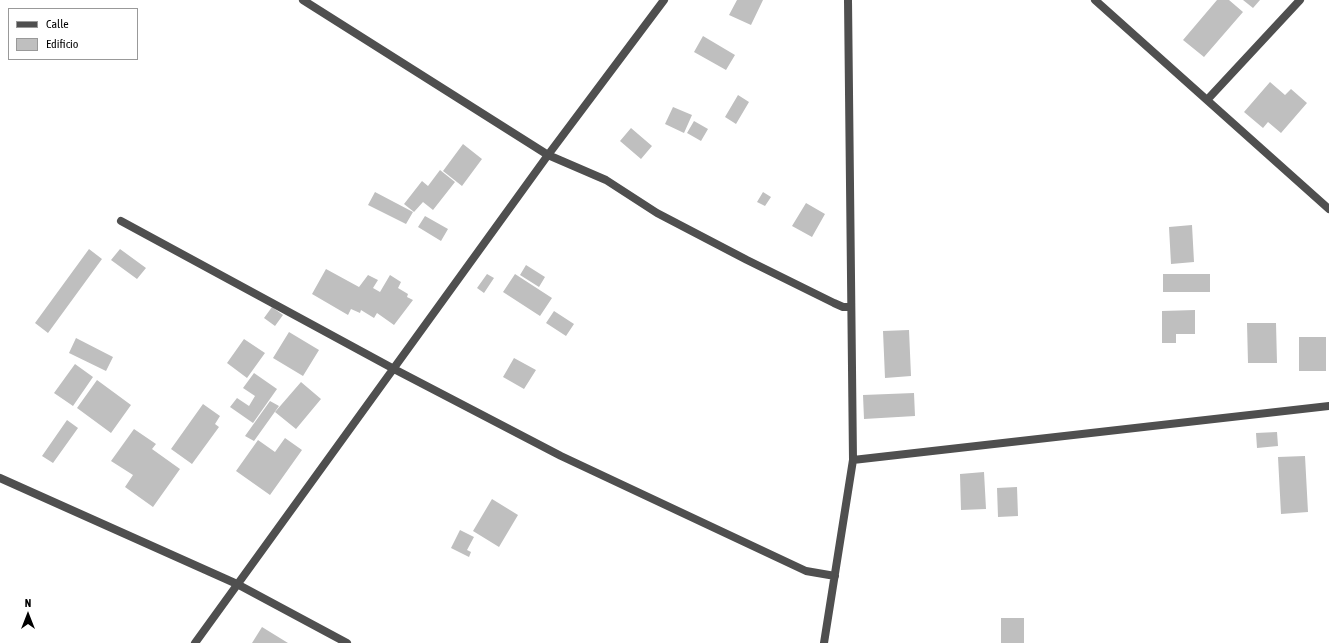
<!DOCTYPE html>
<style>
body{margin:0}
#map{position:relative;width:1329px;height:643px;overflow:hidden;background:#fff;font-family:"Asap Condensed",sans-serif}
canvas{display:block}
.legend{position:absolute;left:8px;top:8px;width:130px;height:52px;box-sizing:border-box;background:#fff;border:1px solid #999;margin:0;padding:5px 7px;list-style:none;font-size:12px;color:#000}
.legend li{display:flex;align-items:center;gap:8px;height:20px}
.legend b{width:20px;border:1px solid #999}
.north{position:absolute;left:8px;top:595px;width:40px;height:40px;-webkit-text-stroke:3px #fff;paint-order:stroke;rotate:0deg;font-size:11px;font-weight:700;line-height:16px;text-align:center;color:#000}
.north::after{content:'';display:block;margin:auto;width:14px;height:18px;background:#000;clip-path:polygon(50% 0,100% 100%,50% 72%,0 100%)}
</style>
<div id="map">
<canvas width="1329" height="643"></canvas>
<ul class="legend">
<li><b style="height:5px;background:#4f4f4f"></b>Calle</li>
<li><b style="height:11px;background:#bfbfbf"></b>Edificio</li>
</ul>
<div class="north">N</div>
</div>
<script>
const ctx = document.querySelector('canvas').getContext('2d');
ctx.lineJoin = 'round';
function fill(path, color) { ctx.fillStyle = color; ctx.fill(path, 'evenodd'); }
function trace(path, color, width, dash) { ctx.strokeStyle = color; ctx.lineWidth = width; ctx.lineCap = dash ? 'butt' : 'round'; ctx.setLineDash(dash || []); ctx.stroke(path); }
fill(new Path2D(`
 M737,0h26l-12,25 -22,-10z
 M1217,0h12l14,12 -39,45 -21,-17z
 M1243,0h17l-7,8z
 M703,36l32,19 -9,15 -32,-18z
 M1270,82l15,13 6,-6 16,14 -26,30 -13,-11 -5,6 -19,-16z
 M738,95l11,7 -13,22 -11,-7z
 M673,107l19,8 -8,18 -19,-9z
 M694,121l14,8 -7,12 -14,-8z
 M631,128l21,18 -11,13 -21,-18z
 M463,144l19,15 -20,27 -19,-15z
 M440,170l15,12 -22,28 -10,-8 -9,10 -10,-8 18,-23 6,5z
 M375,192l38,20 -7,12 -38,-19z
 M763,192l8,5 -6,9 -8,-4z
 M806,203l19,11 -13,23 -20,-11z
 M425,216l23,13 -7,12 -23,-14z
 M1192,225l2,37 -23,2 -2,-37z
 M89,249l13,10 -54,74 -13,-10z
 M120,249l26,19 -9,11 -26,-19z
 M526,265l19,12 -6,10 -19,-12z
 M326,269l33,18 9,-12 10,5 -5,8 7,4 10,-17 11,7 -3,6 10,6 -1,3 6,3 -19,25 -17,-12 -3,5 -13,-8 -1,3 -9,-4 -3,6 -36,-21z
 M487,274l7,4 -10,15 -7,-5z
 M515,274l37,24 -12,18 -37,-24z
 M1163,274h47v18h-47z
 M272,307l11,8 -8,11 -11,-8z
 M1195,310v24h-19v9h-14v-32z
 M554,311l20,13 -8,12 -20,-13z
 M1247,323h29l1,40h-29z
 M909,330l2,46 -26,2 -2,-47z
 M289,332l30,18 -16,26 -30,-18z
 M1299,337h27v34h-27z
 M76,338l37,19 -7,14 -37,-18z
 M244,339l21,14 -18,25 -20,-15z
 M514,358l22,12 -12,19 -21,-12z
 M75,364l18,13 -20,29 -19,-13z
 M254,373l23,16 -24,34 -23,-16 7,-9 12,8 6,-10 -12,-8z
 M97,380l34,25 -20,28 -34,-25z
 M301,382l20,17 -25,30 -21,-17z
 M914,393l1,23 -51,3 -1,-24z
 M270,401l9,5 -25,35 -9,-5z
 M203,404l17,12 -5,8 4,3 -27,37 -21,-15z
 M67,420l11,8 -25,35 -11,-7z
 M134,429l22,15 -4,5 28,20 -27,38 -28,-20 8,-12 -22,-14z
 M1277,432l1,14 -21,2 -1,-15z
 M285,438l17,12 -32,45 -34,-24 22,-31 17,12z
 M1305,456l3,56 -27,2 -3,-57z
 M984,472l2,37 -25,1 -1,-36z
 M1017,487l1,29 -20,1 -1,-29z
 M492,499l26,16 -19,32 -26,-16z
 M460,530l14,7 -7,13 4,2 -2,5 -18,-9z
 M1001,618h23v25h-23z
 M262,627l26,16h-36z`), '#bfbfbf');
trace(new Path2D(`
 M303,0l245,155 58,25 51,33 90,47 87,43 9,4h8
 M1095,0l234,209
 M1207,100l93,-100
 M121,221l273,148 167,87 245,115 29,5
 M853,460l476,-54
 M0,478l237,106 110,59
 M195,643l353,-488 116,-155
 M824,643l29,-183 -5,-460`), '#4f4f4f', 8);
</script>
